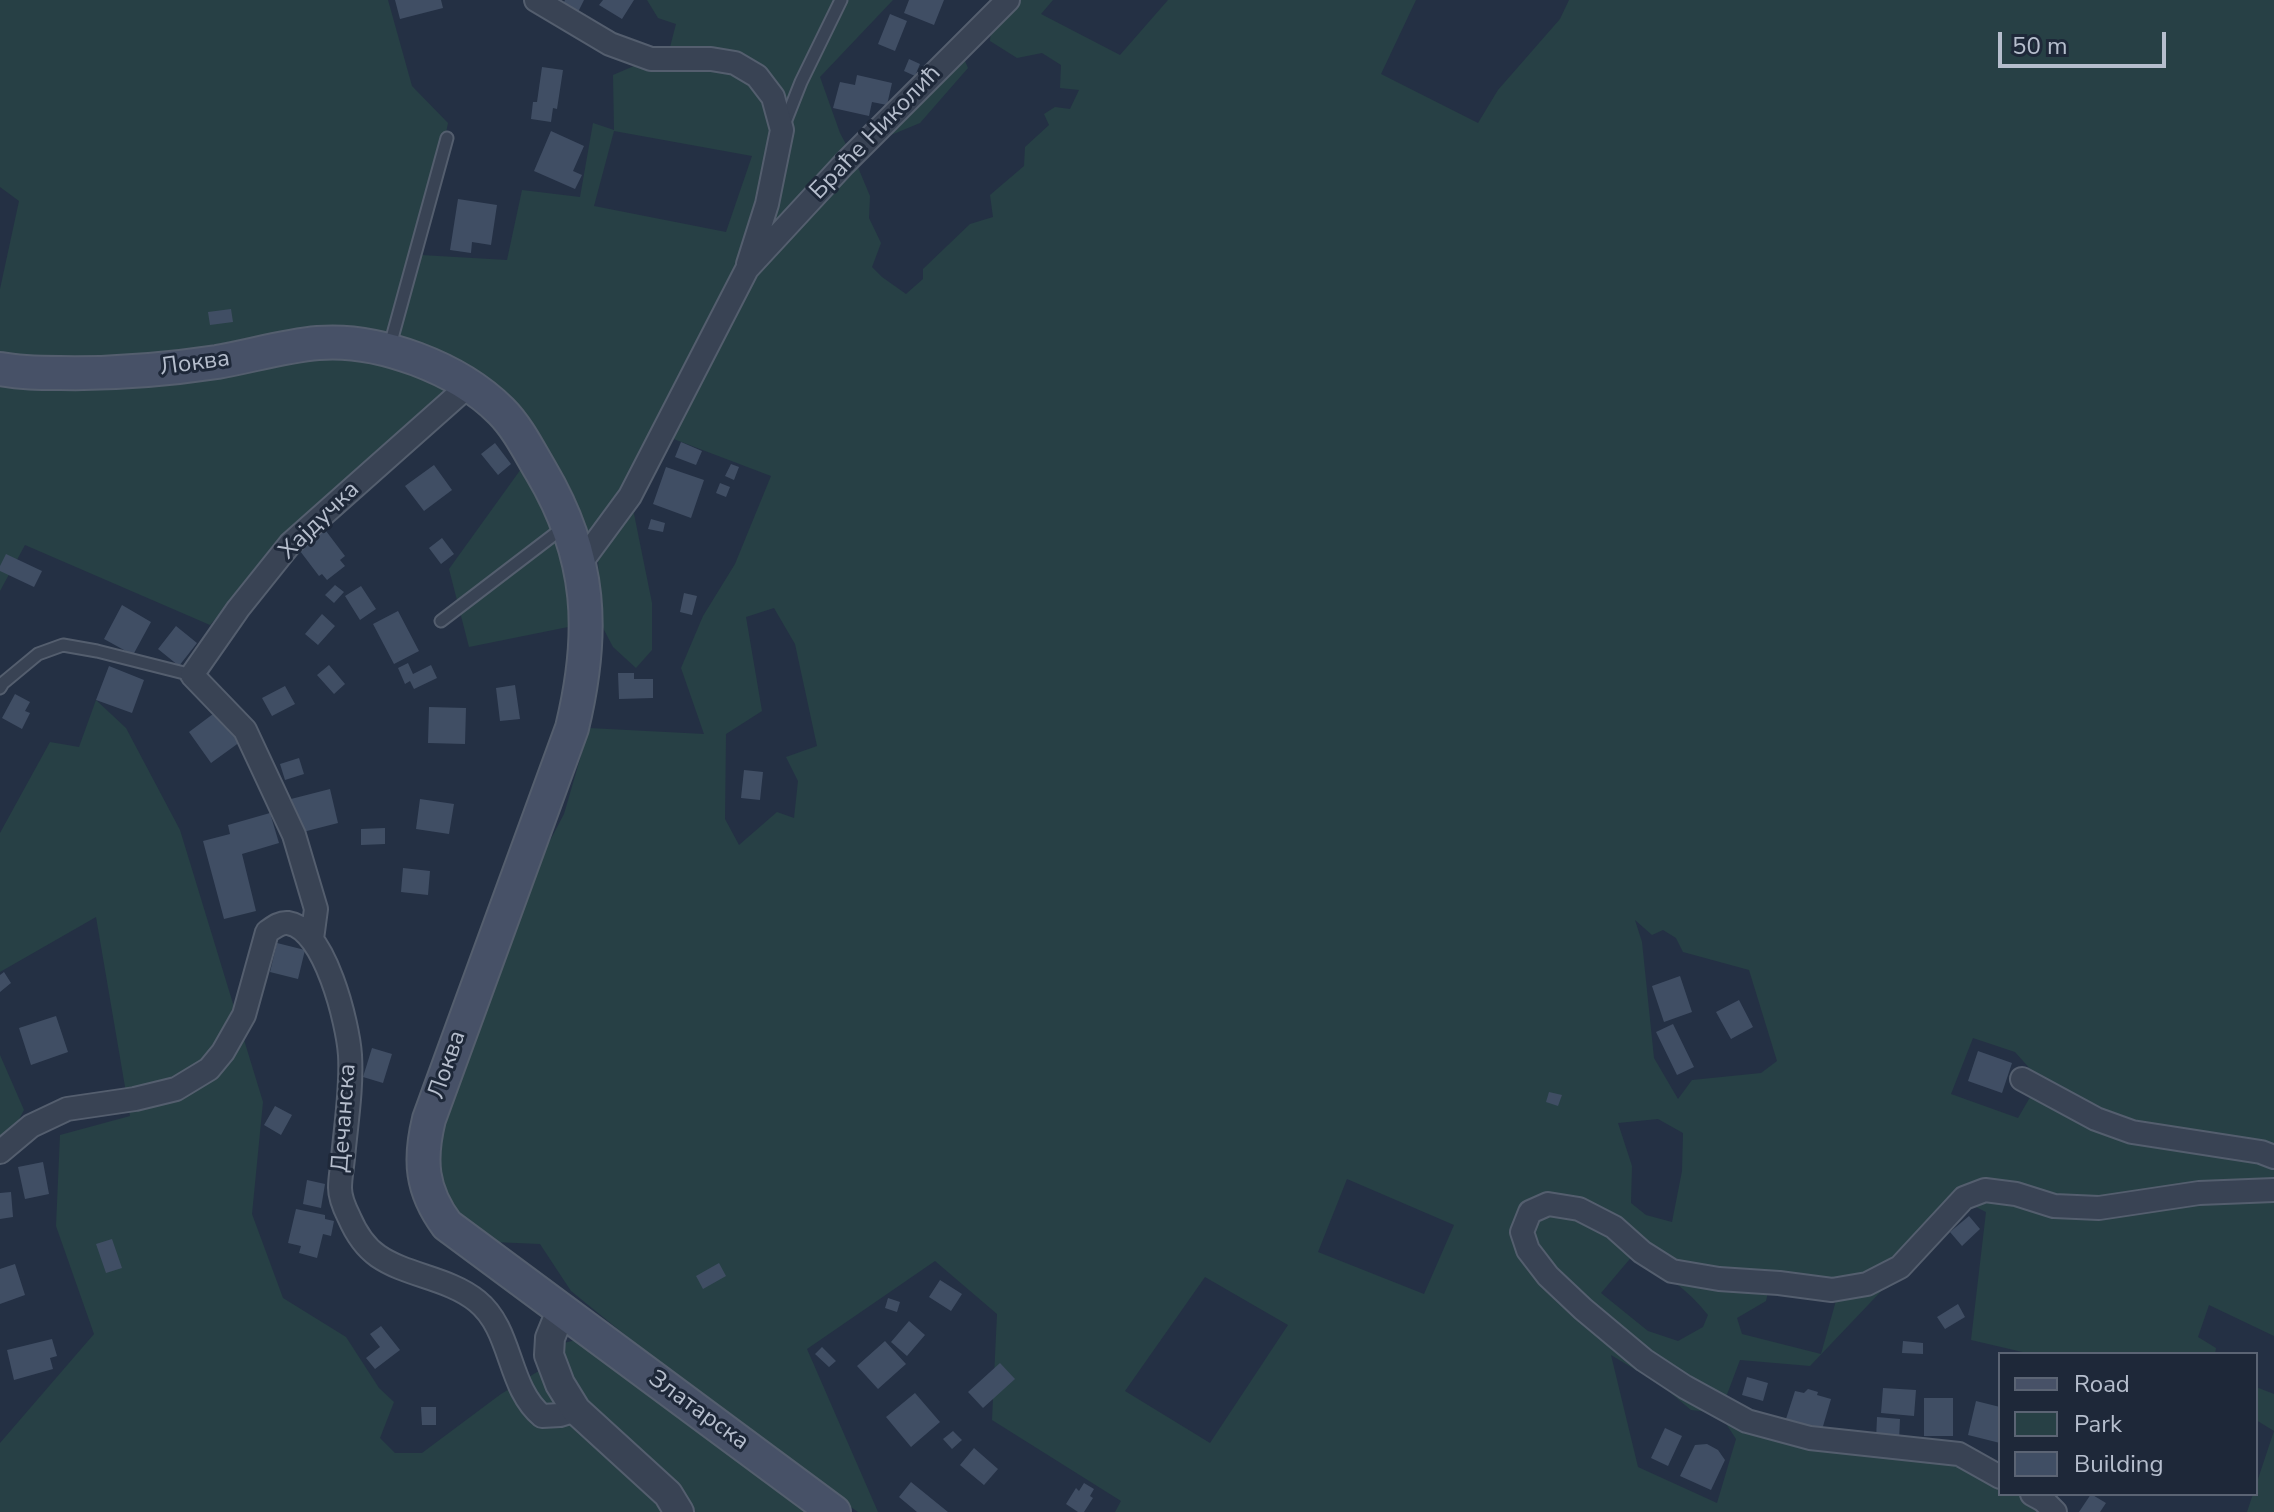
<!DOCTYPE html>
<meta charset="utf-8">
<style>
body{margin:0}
#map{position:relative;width:2274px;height:1512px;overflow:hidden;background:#243044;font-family:"Nunito Sans",sans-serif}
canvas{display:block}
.legend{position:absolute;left:1998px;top:1352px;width:260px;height:144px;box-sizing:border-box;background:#1e2839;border:2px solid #5b6474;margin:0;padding:10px 14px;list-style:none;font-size:24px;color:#b6becd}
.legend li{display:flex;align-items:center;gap:16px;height:40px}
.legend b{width:40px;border:2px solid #5b6474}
.scale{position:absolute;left:1998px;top:32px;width:168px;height:36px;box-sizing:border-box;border:4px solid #b6becd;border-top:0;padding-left:10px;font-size:24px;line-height:28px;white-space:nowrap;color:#b6becd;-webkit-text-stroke:6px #1e2839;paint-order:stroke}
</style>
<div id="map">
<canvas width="2274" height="1512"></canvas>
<ul class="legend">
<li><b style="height:10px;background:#475167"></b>Road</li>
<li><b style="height:22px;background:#274045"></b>Park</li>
<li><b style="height:22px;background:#404e64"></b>Building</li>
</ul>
<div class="scale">50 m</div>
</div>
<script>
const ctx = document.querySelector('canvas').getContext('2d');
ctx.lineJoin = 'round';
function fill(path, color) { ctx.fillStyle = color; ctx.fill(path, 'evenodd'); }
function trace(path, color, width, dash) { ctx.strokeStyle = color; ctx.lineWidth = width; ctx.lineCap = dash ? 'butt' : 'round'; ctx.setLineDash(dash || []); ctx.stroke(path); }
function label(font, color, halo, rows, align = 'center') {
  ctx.font = font + ' "Nunito Sans",sans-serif'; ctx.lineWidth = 6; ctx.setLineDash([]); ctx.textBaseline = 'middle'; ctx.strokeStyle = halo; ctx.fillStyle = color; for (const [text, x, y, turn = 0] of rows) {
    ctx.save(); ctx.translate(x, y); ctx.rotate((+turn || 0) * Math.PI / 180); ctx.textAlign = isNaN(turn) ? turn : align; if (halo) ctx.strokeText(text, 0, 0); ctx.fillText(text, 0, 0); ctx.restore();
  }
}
fill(new Path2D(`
 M0,0h388l24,86 36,37 -27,132 86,5 15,-70 58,7 13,-74 21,7 -1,-55 56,-24 7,-27 -18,-6 -11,-18h246l-73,77 20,56 9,17 108,-108 11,26 -48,55 -29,12 -34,30 13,31 -1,22 12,25 -9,24 10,10 24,17 17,-15v-10l47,-45 23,-7 -3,-22 34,-29 1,-19 24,-22 -5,-11 11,-7 15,2 9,-19 -19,-2 1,-23 -19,-12 -25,5 -27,-17 3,-35 5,-6h55l-12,14 79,41 48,-55h248l-35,74 97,49 20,-33 62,-71 9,-19h705v1336l-65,-31 -11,32 18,11 -1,6h-184l-60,-14 15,-128 -20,-10 -156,164 -70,-6 -20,53 176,45 62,8 42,13v15h47l9,18h-941l6,-11 -129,-81 5,-106 -62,-53 -128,88 71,163h-20l-95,-65 -192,-156 -31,-47 -47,-2 -27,-20 -22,-21 -12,-52 91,-257 41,-78 25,-86 115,6 -23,-66 22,-52 32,-52 36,-88 -100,-38 -38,71 19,94v47l-16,18 -23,-21 -12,-23 -3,-64 -73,-135 -128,-85 21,-77 -32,72 -61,-5 -66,6 -82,16 -58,6 -64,2 -55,-5v-66l19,-88 -19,-14zM614,131l138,25 -26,76 -132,-26zM774,608l21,36 22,102 -31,11 12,24 -4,37 -17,-6 -38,33 -14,-26 1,-85 36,-23 -16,-94zM1635,920l17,15 11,-5 13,8 7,14 66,18 28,91 -16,12 -69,7 -14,19 -24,-41 -12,-116zM1973,1038l42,14 25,28 -22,38 -67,-24zM1658,1119l25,14 -1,38 -10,51 -26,-7 -15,-12 1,-37 -14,-43zM1347,1179l107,46 -30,69 -106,-42zM1634,1254c27,18 54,35 74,61l-5,12 -25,14 -30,-10 -47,-38zM1205,1277l83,48 -78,118 -85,-52zM1769,1288l68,9 -16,57 -79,-20 -5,-16 29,-17zM1611,1355l50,30 30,25 28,3 17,26 -19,64 -79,-36z
 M317,355l48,2 85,32 -162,148 -78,88 -185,-80 -25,46v-211z
 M521,469l20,26 20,48 12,83 -104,21 -20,-78z
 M96,700l30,28 54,102 83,272 -11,112 31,84 63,39 33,51 15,14 -14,36 15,15h27l79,-59 59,-36 4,-15 20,-5 224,174h-808v-69l94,-109 -38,-108 4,-91 70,-19 -34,-199 -96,55v-139l50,-91 29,5z
 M0,1055l24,55 -24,45z
 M2256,1387l18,7v118h-27l6,-18h3v-9l18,-54 -18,-11z`), '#274045');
fill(new Path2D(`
 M395,0h46l2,8 -43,11z
 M565,0h19l-6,12 -15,-8z
 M603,0h31l-12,19 -23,-14z
 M909,0h35l-10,25 -30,-12z
 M890,14l17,7 -12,30 -17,-7z
 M909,59l11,5 -5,12 -11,-5z
 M542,67l21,3 -6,39 -4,-1 -2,14 -20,-3 2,-17h4z
 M857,75l35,8 -5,22 -15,-3 -3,14 -36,-8 7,-26 15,3z
 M551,131l33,15 -11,25 9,4 -7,14 -41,-18z
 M458,199l39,6 -6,40 -19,-3 -1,11 -21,-3z
 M231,309l2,13 -23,3 -2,-13z
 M681,442l21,9 -6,14 -21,-8z
 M495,443l16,21 -13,11 -17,-21z
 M731,464l8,3 -5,13 -9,-4z
 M434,465l18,25 -28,21 -19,-25z
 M666,467l38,13 -13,38 -38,-14z
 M720,483l10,4 -4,10 -10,-4z
 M651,519l14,4 -2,9 -15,-3z
 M323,527l22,29 -5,4 5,6 -18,14 -5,-6 -3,2 -22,-29z
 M442,538l12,16 -13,10 -12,-16z
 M6,554l36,17 -8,16 -34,-16v-5z
 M335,585l9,7 -10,11 -9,-8z
 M361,586l15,23 -16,11 -15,-24z
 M684,593l13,3 -5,19 -12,-3z
 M122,605l29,17 -18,33 -29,-16z
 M398,611l21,40 -25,13 -21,-40z
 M322,614l13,12 -17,19 -13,-11z
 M176,626l21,17 -18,23 -21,-17z
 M408,663l5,11 18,-9 6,13 -23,11 -4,-8 -5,3 -7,-16z
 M329,665l16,19 -11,10 -17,-19z
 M109,666l35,14 -12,33 -36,-13z
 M618,673h16v6h19v19l-34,1z
 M515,685l5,34 -20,2 -4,-33z
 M285,686l10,18 -23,12 -10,-18z
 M15,694l15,8 -5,9 5,2 -8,16 -20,-11z
 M429,707l37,1 -1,36 -37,-1z
 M217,711l23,31 -29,21 -22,-31z
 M299,758l5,16 -19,6 -5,-16z
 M744,770l19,2 -3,28 -19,-2z
 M330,789l8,34 -39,10 -8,-34z
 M420,799l34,5 -5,30 -33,-5z
 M270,813l9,30 -37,11 14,57 -32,8 -21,-78 27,-7 -2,-9z
 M385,828v16l-24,1v-16z
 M403,868l27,3 -2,24 -27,-3z
 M277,943l28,7 -7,29 -28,-7z
 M4,972l7,11 -11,9v-17z
 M1680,976l12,36 -28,10 -12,-36z
 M1739,1000l14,27 -22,12 -15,-27z
 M56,1016l12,36 -37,13 -12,-37z
 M1673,1024l21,43 -17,8 -21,-43z
 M372,1048l20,6 -9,29 -20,-6z
 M1978,1051l34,12 -10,30 -34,-12z
 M1549,1092l13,3 -4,11 -12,-4z
 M275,1106l17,9 -11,20 -17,-10z
 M43,1162l6,32 -24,5 -7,-32z
 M307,1180l18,4 -4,24 -18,-4z
 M11,1192l2,25 -13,2v-26z
 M296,1209l29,6v4l9,2 -3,15 -8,-2 -6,24 -18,-5 2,-7 -13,-3z
 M1969,1216l11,13 -18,17 -12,-14z
 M112,1239l10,29 -16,5 -10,-29z
 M719,1263l7,13 -23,13 -7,-13z
 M15,1264l10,31 -25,9v-35z
 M940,1280l22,14 -11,17 -22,-14z
 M888,1298l12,4 -3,10 -12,-4z
 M1958,1304l7,13 -20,12 -8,-12z
 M909,1321l16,14 -18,21 -16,-14z
 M381,1326l19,24 -25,19 -9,-11 14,-11 -10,-13z
 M52,1339l5,17 -7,2 3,11 -39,11 -7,-30z
 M885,1341l21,23 -28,25 -21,-23z
 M1903,1341l20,2v11l-21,-1z
 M822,1347l14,14 -7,6 -14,-13z
 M1000,1363l15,16 -32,29 -15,-16z
 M1747,1377l21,6 -5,18 -21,-6z
 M1883,1388l33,2 -2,26 -33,-3z
 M1808,1389l10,3 -1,3 14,4 -10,34 -36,-11 10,-31 9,2z
 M915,1393l25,29 -29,25 -25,-30z
 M1924,1398h29v38h-29z
 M1976,1401l24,6v36l-32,-8z
 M421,1407h15v18h-14z
 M1877,1417l23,2 -1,22 -23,-1z
 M1665,1428l17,8 -14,30 -17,-8z
 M953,1431l9,9 -10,9 -9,-10z
 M1707,1444l11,6 7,10 -14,30 -31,-14 15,-31z
 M974,1448l24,21 -14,16 -24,-20z
 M911,1482l37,30h-31l-18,-15z
 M1084,1483l10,6 -4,7 3,2 -9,14h-6l-12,-8 10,-16 3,3z
 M2091,1494l15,9 -6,9h-21z`), '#404e64');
const service = new Path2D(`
 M784,125l17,-43 40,-82
 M389,349l58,-211
 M441,621l123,-94
 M0,688l3,-5 35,-29 25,-9 34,6 95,24`);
const minor = new Path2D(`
 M536,0l74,44 41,15h60l24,4 22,13 16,21 9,33 -15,74 -19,60
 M580,564l50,-68 117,-227 97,-105 164,-164
 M312,939l4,-30 -22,-74 -49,-105 -53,-55 46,-66 52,-65 178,-158
 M2022,1079l74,40 36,13 129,20 13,5
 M0,1152l31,-26 36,-17 68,-10 41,-10 33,-20 14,-17 21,-37 23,-83c6,-4 13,-10 21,-9 37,5 60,101 62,132 2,34 -4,69 -7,103 -1,10 -3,20 -3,30 0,10 5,21 9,29 6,14 16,30 29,39 29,20 71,22 99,45 36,29 30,86 65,115l18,-1 16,-5
 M2000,1477l-41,-23 -149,-16 -63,-17 -62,-34 -41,-27 -61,-51 -35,-33 -20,-26 -6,-18 8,-20 18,-8 31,5 35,18 28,25 30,19 47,8 60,4 53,7 35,-6 33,-17 64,-69 21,-8 31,4 38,12 45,2 100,-15 75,-3
 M2032,1494l11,6 12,12`);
const tertiary = new Path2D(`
 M561,1311l-11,27 -1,17 11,29 16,26 92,84 11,18`);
const secondary = new Path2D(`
 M0,369c20,4 40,4 60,4 54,1 104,-3 157,-11 34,-6 67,-16 101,-19 61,-5 140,25 183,68 17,17 28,40 40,60 51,86 54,162 31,257l-143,391c-10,41 -8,71 18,106l387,287`);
trace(service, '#545e6e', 15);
trace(minor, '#545e6e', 26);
trace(tertiary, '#545e6e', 32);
trace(secondary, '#545e6e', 36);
trace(service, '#394354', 11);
trace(minor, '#394354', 22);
trace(tertiary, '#394354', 28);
trace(secondary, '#475167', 32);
label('24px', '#b6becd', '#1e2839', [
 ["Браће Николић",876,133,-46],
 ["Локва",195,364,-8],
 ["Хајдучка",320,521,-44],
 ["Локва",448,1065,-71],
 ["Дечанска",345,1118,-86],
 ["Златарска",698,1411,36]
]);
</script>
